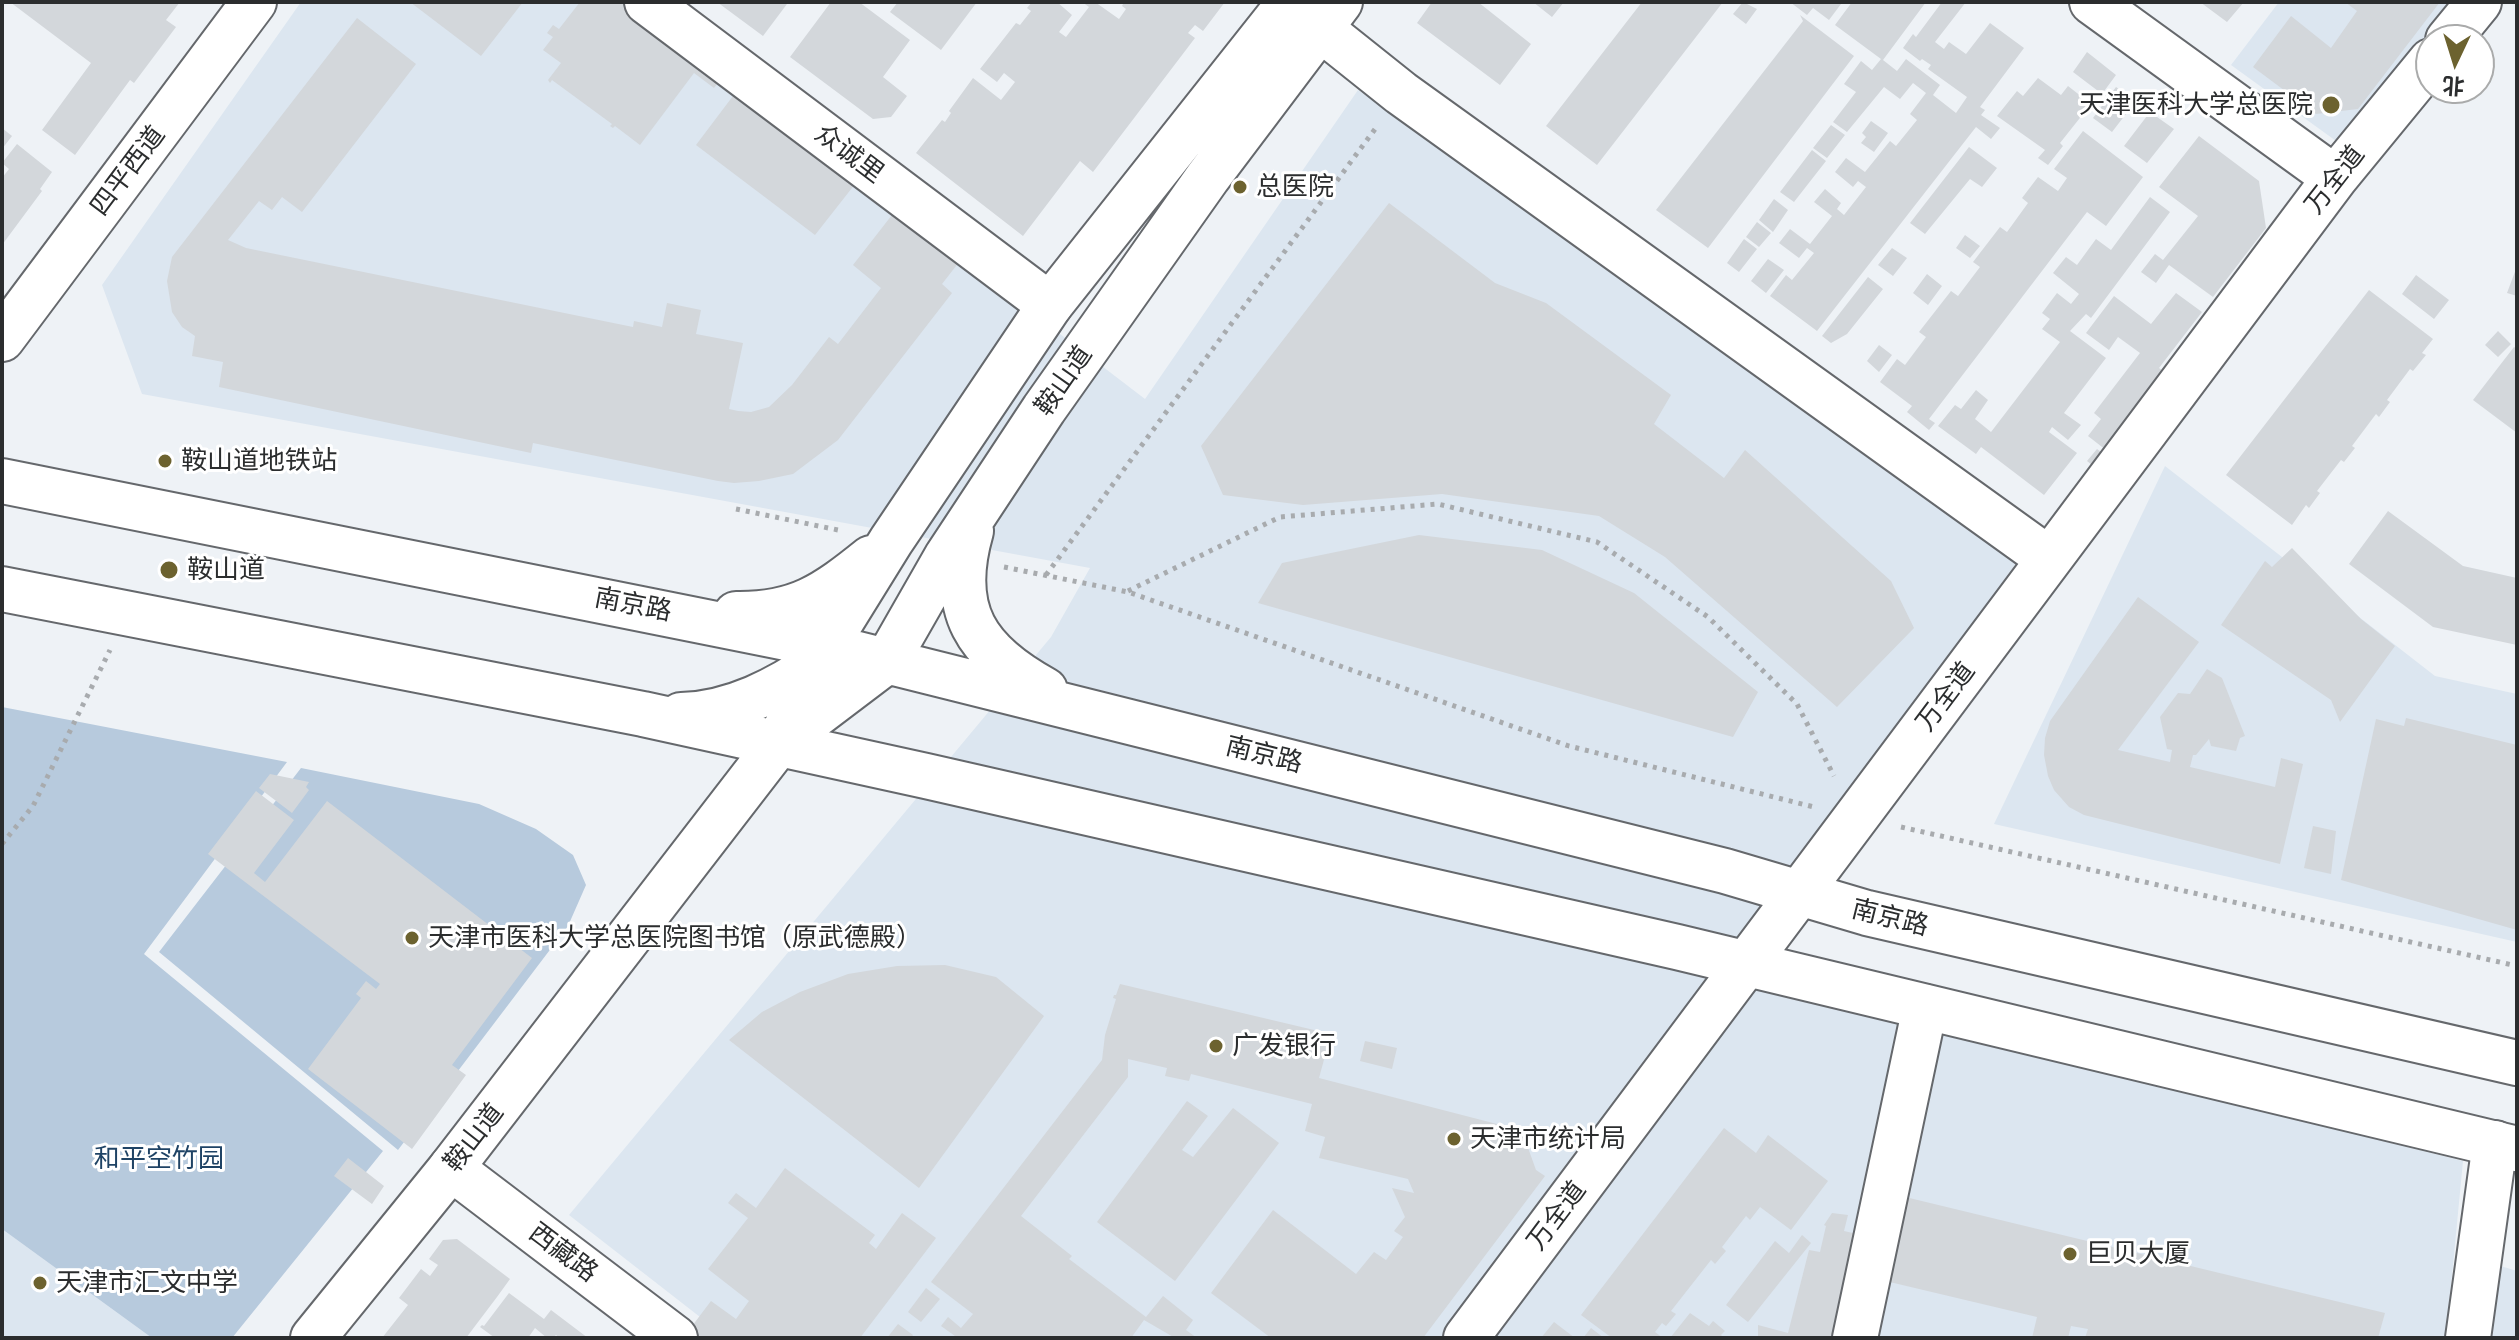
<!DOCTYPE html>
<meta charset="utf-8">
<style>
body{margin:0}
#map{position:relative;width:2519px;height:1340px;overflow:hidden;background:#eef2f6;font-family:Inter,"Noto Sans SC",sans-serif}
canvas{display:block}
.frame{position:absolute;inset:0;border:4px solid #2b2d2e;pointer-events:none}
.north{position:absolute;left:2415px;top:24px;width:80px;height:80px;box-sizing:border-box;background:#fff;border:2px solid #aaabab;border-radius:50%;rotate:184deg;font-size:22px;font-weight:700;line-height:32px;text-align:center;color:#2b2d2e}
.north::after{content:'';display:block;margin:auto;width:28px;height:36px;background:#6c622f;clip-path:polygon(50% 0,100% 100%,50% 72%,0 100%)}
</style>
<div id="map">
<canvas width="2519" height="1340"></canvas>
<div class="frame"></div>
<div class="north">北</div>
</div>
<script>
const ctx = document.querySelector('canvas').getContext('2d');
ctx.lineJoin = 'round';
function fill(path, color) { ctx.fillStyle = color; ctx.fill(path, 'evenodd'); }
function trace(path, color, width, dash) { ctx.strokeStyle = color; ctx.lineWidth = width; ctx.lineCap = dash ? 'butt' : 'round'; ctx.setLineDash(dash || []); ctx.stroke(path); }
function label(font, color, halo, rows, align = 'center') {
  ctx.font = font + ' Inter,"Noto Sans SC",sans-serif'; ctx.lineWidth = 6; ctx.setLineDash([]); ctx.textBaseline = 'middle'; ctx.strokeStyle = halo; ctx.fillStyle = color; for (const [text, x, y, turn = 0] of rows) {
    ctx.save(); ctx.translate(x, y); ctx.rotate((+turn || 0) * Math.PI / 180); ctx.textAlign = isNaN(turn) ? turn : align; if (halo) ctx.strokeText(text, 0, 0); ctx.fillText(text, 0, 0); ctx.restore();
  }
}
fill(new Path2D(`
 M301,2h325l519,397 213,-309 687,452 -328,432 746,187 -17,177h-1719l-158,-123 482,-578 39,-69 -948,-174 -40,-109z
 M2279,2h178l-114,144 -112,-81z
 M2165,466l270,210 82,18v248l-523,-118z
 M2,1229l150,109h-150z
 M2494,1264l23,7v67h-29z`), '#dce6f0');
fill(new Path2D(`
 M2,707l285,55 -143,192 239,197 -151,187h-80l-150,-109z
 M301,768l178,36 57,25 37,26 13,30 -18,41 -170,224 -239,-198z`), '#b7cadd');
fill(new Path2D(`
 M10,2h170l-14,18 10,7 -42,56 -4,-3 -55,75 -33,-25 49,-67z
 M410,2h113l-42,54z
 M580,2h47l96,74 -9,12 -20,-15 -54,72 -25,-19 -2,2 -3,-2 2,-2 -60,-44 -2,3 -2,-3 13,-17 -18,-13 10,-13 -6,-4 6,-8 6,4z
 M717,2h67l3,2 -24,32z
 M831,2h28l51,38 -27,37 24,19 -16,21 -18,2 -83,-62z
 M898,2h79l-36,48 -51,-38z
 M1032,2h25l15,13 -13,17 7,5 23,-30 -7,-5h13l24,17 7,-10 -4,-3 2,-4h101l-22,29 -8,-6 -7,8 7,5 -102,134 -13,-11 -57,75 -107,-83 26,-33 3,2 6,-9 -2,-2 24,-33 28,22 14,-18 -11,-9 -7,9 -17,-13 36,-46 4,2 11,-14 -4,-3z
 M1432,2h46l53,42 -31,41 -83,-62z
 M1533,2h31l-12,15z
 M1642,2h81l-126,163 -51,-39z
 M1743,2l14,7 -11,15 -13,-10z
 M1790,2h48l3,2 -12,16 -16,-12 -6,7z
 M1852,2h74l-43,58 14,11 9,-12 34,26 -7,10 23,18 11,-16 -39,-28 3,-4 -9,-6 -2,2 -17,-13 10,-14 3,3 26,-35h24l-31,40 9,7 5,-7 17,12 24,-31 34,25 -44,59 5,3 -4,5 19,13 -9,11 -15,-12 -159,204 -47,-35 16,-21 6,5 22,-27 -7,-5 -8,10 -20,-15 11,-14 20,15 22,-28 -18,-14 11,-13 16,14 -4,6 7,6 22,-28 -8,-6 -5,6 -18,-15 11,-14 19,14 25,-31 6,5 21,-26 -7,-6 16,-21 -13,-10 -13,16 -16,-12 -37,45 -14,-10 23,-30 -12,-8 17,-23 11,9 9,-11 -46,-34z
 M2200,2h44l-17,20z
 M2345,2h95l-82,107 -42,5 -63,-47 38,-51 40,32 26,-37z
 M1800,15l54,41 -146,192 -52,-38 147,-189z
 M357,18l59,46 -114,148 -20,-15 -10,13 -13,-9 -31,39 18,8 387,79 1,-6 28,6 5,-24 34,7 -5,24 47,9 -14,66 9,2 13,1 18,-5 23,-22 37,-48 9,7 43,-56 -28,-23 46,-59 64,51 -21,27 10,9 -114,147 -45,34 -34,7 -25,2 -16,-2 -185,-38 -2,10 -312,-66 4,-25 -31,-6 3,-20 -13,-9 -10,-15 -5,-31 5,-24z
 M2087,52l29,23 -14,19 -29,-22z
 M2038,78l23,17 7,-9 23,18 -31,39 3,3 -15,19 -10,-7 7,-8 -48,-34 20,-25 6,5z
 M2116,87l20,14 -24,31 -19,-14z
 M739,88l120,91 -44,56 -119,-90z
 M2150,112l24,17 -27,34 -23,-17z
 M1871,121l17,12 -14,19 -13,-9 5,-6 -4,-4z
 M1831,125l14,10 -18,23 -14,-10z
 M2,128l10,8 -10,13z
 M2083,131l60,46 -37,49 -19,-14 -158,207 6,4 -6,7 -22,-18 5,-6 -32,-24 17,-23 8,6 21,-28 -7,-5 32,-41 7,5 22,-29 -7,-5 27,-35 7,5 21,-29 -6,-5 16,-21 20,14 9,-13 -13,-9z
 M2199,136l60,45 7,47 -53,69 -44,-32 -13,18 -15,-11 14,-18 8,6 35,-44 -39,-29z
 M17,144l35,28 -12,17 2,2 -40,54v-67l7,-9 -7,-6z
 M1969,147l28,21 -15,19 -12,-8 -45,55 -15,-11z
 M1812,150l14,11 -32,41 -14,-10z
 M2150,197l20,15 -79,106 -5,-4 -16,17 36,27 -42,55 17,12 -13,15 -16,-13 -3,5 28,21 -33,42 -63,-48 -5,7 -38,-28 17,-21 6,4 15,-19 12,10 -13,19 16,13 69,-90 -18,-13 8,-10 -8,-6 15,-20 14,11 8,-10 -26,-21 13,-16 11,8 19,-26 15,11z
 M1774,199l14,11 -15,22 -14,-12z
 M1389,203l106,80 51,20 125,92 -17,29 70,54 21,-28 146,131 23,47 -77,79 -172,-150 -66,-41 -157,-22 -139,11 -80,-10 -22,-49z
 M1757,222l14,11 -12,14 -13,-10z
 M1965,235l15,11 -10,12 -14,-10z
 M1744,239l13,10 -18,23 -12,-9z
 M1892,248l15,10 -14,18 -15,-11z
 M1768,259l16,11 -18,23 -15,-12z
 M2516,269h1v27l-10,-3z
 M1927,274l15,12 -14,19 -15,-12z
 M2416,275l33,25 -15,19 -32,-25z
 M1868,277l15,12 -36,45 -16,9 -9,-7z
 M2369,290l64,49 -11,14 4,2 -13,16 -3,-2 -23,31 3,2 -11,15 -3,-3 -24,32 3,2 -11,14 -3,-2 -24,31 3,2 -11,15 -3,-3 -14,20 -66,-50z
 M2176,293l26,19 -43,56 12,9 -60,77 -23,-18 13,-17 -7,-6 46,-60 -22,-16 -9,13 -23,-17 28,-37 37,28z
 M2498,331l13,13 -13,13 -13,-12z
 M1879,345l13,10 -13,17 -12,-11z
 M2514,347l3,2v84l-44,-33z
 M2097,449l11,8 -10,13 -11,-9z
 M2388,511l75,55 54,12v67l-84,-18 -84,-63z
 M1419,535l123,15 92,43 124,99 -25,45 -475,-134 24,-40z
 M2292,548l69,71 34,27 -55,76 -9,-22 -110,-75 44,-64 7,6z
 M2138,597l61,45 -81,108 52,12 2,-12 -5,-1 -7,-32 18,-24 12,1 17,-25 15,9 23,58 -5,2 -4,13 -25,-5 -2,-7 -13,16h-3l-3,12 85,20 6,-29 22,6 -23,100 -196,-49 -15,-8 -15,-17 -6,-14 -4,-21 1,-17 5,-17z
 M2406,718l111,27v185l-176,-50 35,-161 28,7z
 M270,774l39,8 -3,5 3,3 -17,23 -33,-25z
 M256,791l38,29 -40,53 11,9 62,-81 205,157 -80,107 14,10 -54,74 -104,-80 53,-71 -5,-4 10,-13 10,8 4,-5 -172,-130z
 M2313,826l23,5 -5,43 -27,-6z
 M945,965l51,12 48,39 -125,172 -190,-148 33,-28 38,-20 48,-18 49,-8z
 M1120,984l211,50 -12,44 205,53 -1,3 13,36 9,6 -122,162h-152l-60,-45 62,-83 83,64 18,-22 12,8 17,-23 -9,-6 11,-14 -13,-29 22,5 -6,-14 -89,-21 6,-21 -20,-6 7,-27 -121,-30 -2,7 -24,-5 2,-8 -39,-9v18l-107,139 51,40 -3,3 77,58 17,-21 30,24 -7,10 11,8h-22l-31,-18 -13,18h-170l-6,-2 -14,-10 7,-9 13,11 12,-14 -42,-32 171,-222 3,-25 11,-36 -3,-1 1,-3h2z
 M1365,1041l32,7 -5,21 -32,-8z
 M1187,1101l21,15 -26,34 11,7 40,-49 46,35 -104,138 -78,-59z
 M1724,1128l32,25 12,-18 60,46 -37,49 -31,-23 -10,13 -4,-4 -24,31 4,4 -11,13 -4,-4 -40,51 5,3 -10,12 -4,-3 -7,9 8,6h-51l-31,-23z
 M348,1158l36,28 -12,18 -38,-28z
 M785,1168l90,67 -6,8 7,6 26,-36 34,25 -76,100h-177l28,-37 25,18 13,-18 -41,-32 40,-51 -20,-15 8,-10 20,15z
 M1897,1195l488,118 -7,25h-293l3,-9 -17,-3 -3,12h-36l5,-21 -160,-38z
 M1832,1213l16,2 -4,16 22,5 -25,102h-83v-13l30,8 21,-83 11,2 6,-26 -2,-1z
 M1802,1235l9,8 -63,79 -22,-17 49,-64 14,12z
 M457,1239l53,40 -13,18 -31,41h-84l26,-33 -9,-7 22,-29 9,7 8,-11 -9,-6 14,-19z
 M926,1288l14,11 -19,23 -13,-10z
 M509,1293l35,26 7,-9 37,28h-29l-3,-3 -3,3h-6l-12,-10 -7,10h-33l-15,-11 2,-2 2,1z
 M1690,1313l19,13 4,-5 12,10 -4,4 3,3h-54z
 M1554,1322l21,16h-34z
 M898,1324l15,11 -2,3h-24z
 M1591,1328l13,10h-21z`), '#d3d7db');
const minor = new Path2D(`
 M647,2l403,303
 M2092,2l243,176
 M1292,6l109,87 648,466
 M2448,40l31,-38
 M2,339l252,-337
 M451,1168l224,170
 M1466,1338l869,-1160 96,-117
 M1855,1338l70,-331
 M2468,1338l27,-195`);
const major = new Path2D(`
 M2,481l824,165 899,225 142,42 650,150
 M971,531c-23,80 5,121 74,159
 M2,589l641,125 283,62 751,171 840,202
 M736,614c61,1 89,-19 135,-56
 M681,715c51,-1 98,-26 139,-54
 M784,739l103,-78 60,-105 97,-147 164,-232 132,-175
 M313,1338l138,-170 327,-424 48,-98 65,-105 159,-236 240,-303`);
trace(minor, '#65686c', 48);
trace(major, '#65686c', 48);
trace(new Path2D(`
 M736,509l102,21
 M1004,567l124,25 441,154 245,61
 M1046,575l332,-450
 M1128,591l152,-74 158,-13 159,38 111,75 89,87 37,72
 M1901,827l616,139
 M2,844l31,-38 77,-156`), '#a8abae', 5, [4, 6]);
trace(minor, '#fff', 44);
trace(major, '#fff', 44);
for (const [x, y, r, color] of [
 [2331,105,10,"#6c622f"],
 [1240,187,8,"#6c622f"],
 [165,461,8,"#6c622f"],
 [169,570,10,"#6c622f"],
 [412,938,8,"#6c622f"],
 [1216,1046,8,"#6c622f"],
 [1454,1139,8,"#6c622f"],
 [2070,1254,8,"#6c622f"],
 [40,1283,8,"#6c622f"]
]) { const dot = new Path2D(); dot.arc(x, y, r, 0, 2 * Math.PI); ctx.fillStyle = color; ctx.fill(dot); trace(dot, '#fff', 3); }
label('26px', '#2b2d2e', '#fff', [
 ["天津医科大学总医院",2313,105,"right"],
 ["总医院",1256,187],
 ["鞍山道地铁站",181,461],
 ["鞍山道",187,570],
 ["天津市医科大学总医院图书馆（原武德殿）",428,938],
 ["广发银行",1232,1046],
 ["天津市统计局",1470,1139],
 ["巨贝大厦",2086,1254],
 ["天津市汇文中学",56,1283]
], 'left');
label('26px', '#2b2d2e', '#fff', [
 ["众诚里",849,154,37],
 ["四平西道",128,171,-53],
 ["万全道",2335,180,-52],
 ["鞍山道",1064,381,-55],
 ["南京路",633,605,11],
 ["万全道",1946,697,-53],
 ["南京路",1264,755,14],
 ["南京路",1890,918,14],
 ["鞍山道",474,1138,-52],
 ["万全道",1557,1216,-53],
 ["西藏路",563,1253,37]
]);
label('26px', '#1f4365', '#fff', [
 ["和平空竹园",159,1159]
]);
</script>
